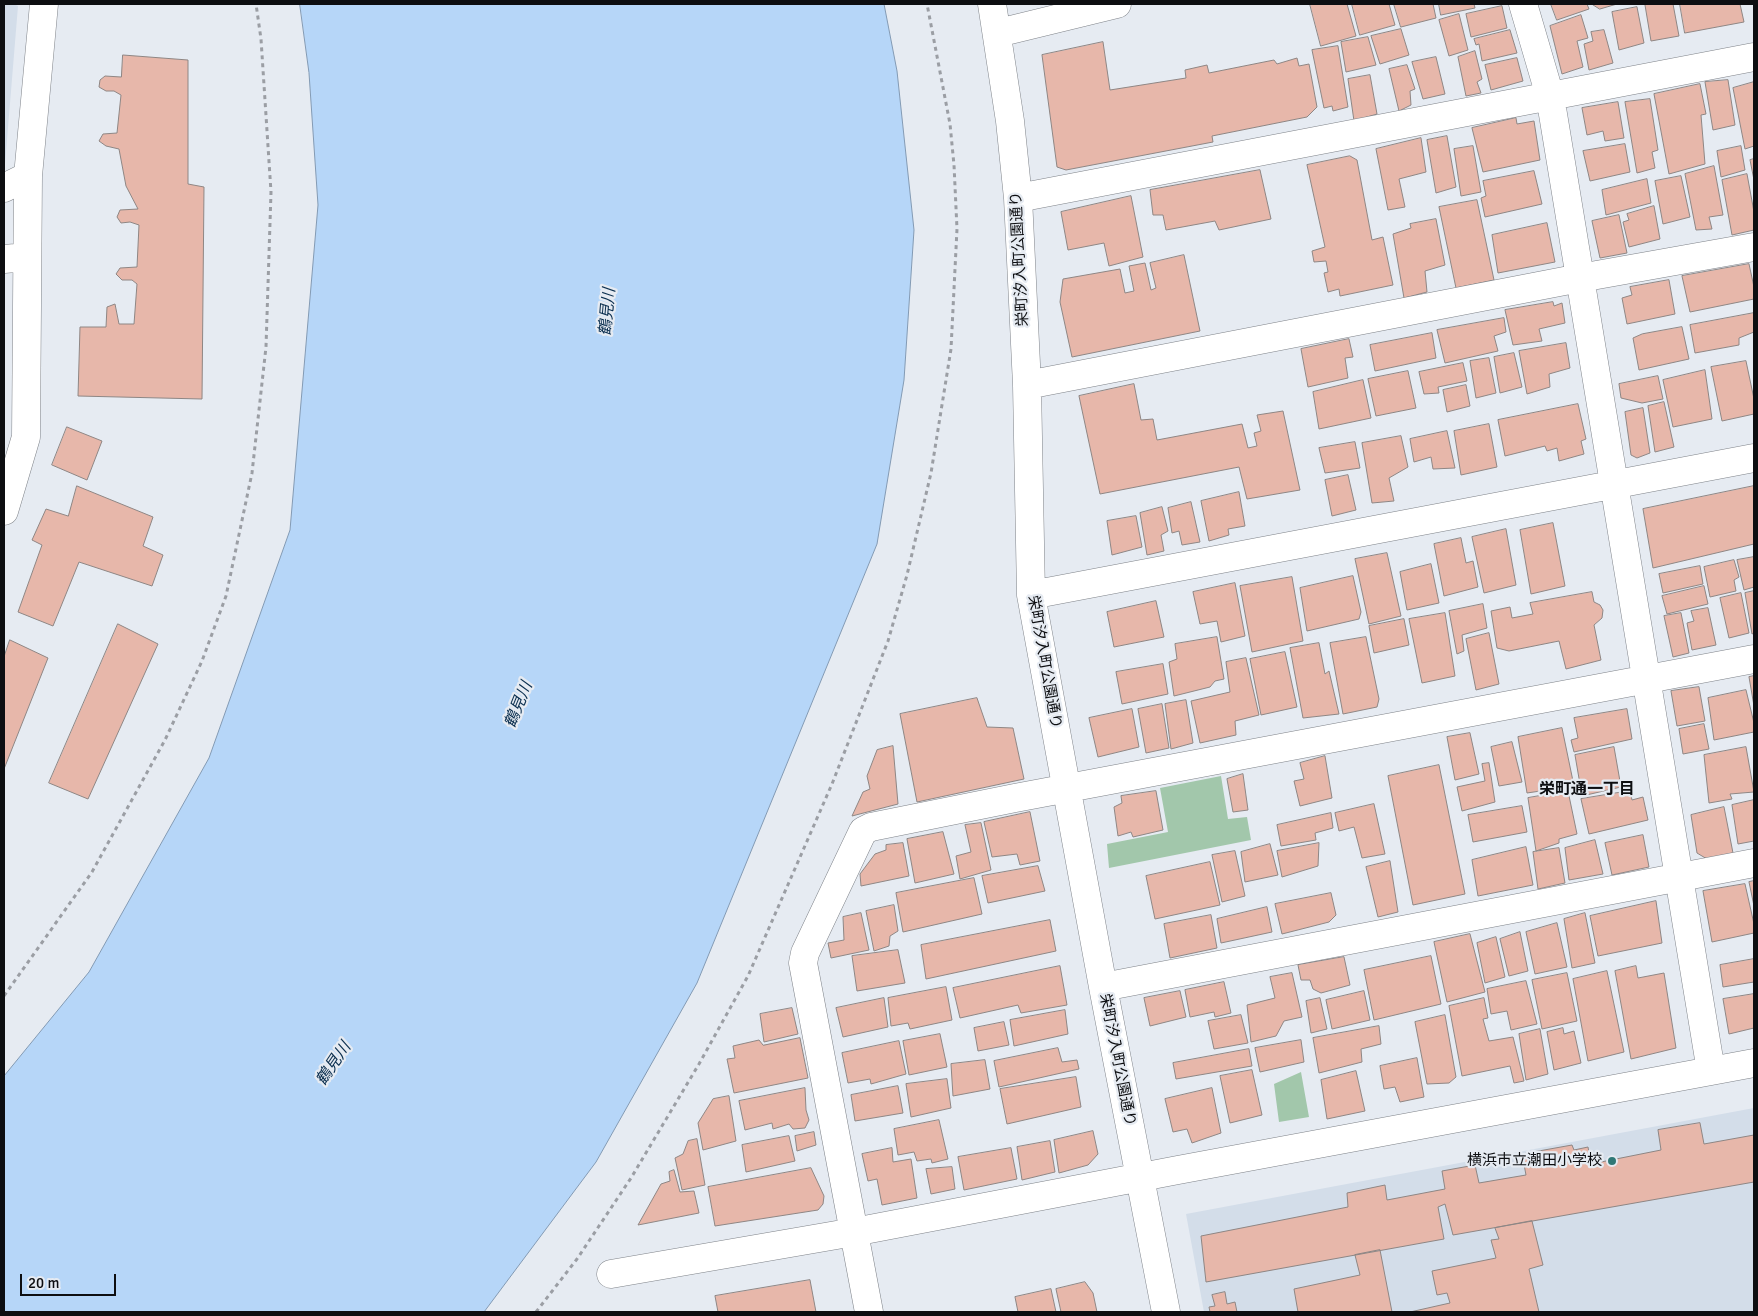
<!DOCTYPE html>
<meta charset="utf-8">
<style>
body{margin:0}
#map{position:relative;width:1758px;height:1316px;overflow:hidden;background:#e6ebf2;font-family:Signika,sans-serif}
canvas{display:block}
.frame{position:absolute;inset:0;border:5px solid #0d0e11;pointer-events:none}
.scale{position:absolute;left:20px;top:1274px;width:96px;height:22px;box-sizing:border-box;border:2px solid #0d0e11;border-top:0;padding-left:6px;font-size:15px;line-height:18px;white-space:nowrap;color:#0d0e11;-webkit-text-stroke:4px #e6ebf2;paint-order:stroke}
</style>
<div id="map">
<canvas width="1758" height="1316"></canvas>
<div class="frame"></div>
<div class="scale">20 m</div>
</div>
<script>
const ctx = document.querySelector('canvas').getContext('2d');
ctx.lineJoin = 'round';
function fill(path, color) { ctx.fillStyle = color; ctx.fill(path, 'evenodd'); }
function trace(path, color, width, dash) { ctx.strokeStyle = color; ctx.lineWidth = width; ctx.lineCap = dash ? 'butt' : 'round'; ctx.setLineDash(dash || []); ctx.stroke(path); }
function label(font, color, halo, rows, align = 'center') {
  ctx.font = font + ' Signika,"Noto Sans JP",sans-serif'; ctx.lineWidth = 4.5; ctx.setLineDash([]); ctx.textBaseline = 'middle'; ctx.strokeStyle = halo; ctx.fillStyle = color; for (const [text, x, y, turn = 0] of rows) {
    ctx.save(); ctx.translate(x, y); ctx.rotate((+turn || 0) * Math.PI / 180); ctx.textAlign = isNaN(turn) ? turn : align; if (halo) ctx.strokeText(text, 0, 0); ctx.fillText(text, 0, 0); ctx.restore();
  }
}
fill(new Path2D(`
 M4,4h10l4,2 -13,158 -1,1z
 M1754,1108v204h-550l-18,-98z`), '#d3dde9');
fill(new Path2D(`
 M1221,776l7,43 19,-2 4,23 -142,28 -2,-24 61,-12 -8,-44z
 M1301,1072l8,45 -30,5 -5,-38z`), '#a2c7ab');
const water = new Path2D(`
 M300,4h584l13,67 17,159 -10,150 -27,164 -180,439 -101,179 -112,150h-480v-236l85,-104 120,-214 81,-228 28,-325 -9,-132z`);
fill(water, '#b6d6f8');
trace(water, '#839ab3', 1);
const building = new Path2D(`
 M1310,4h37l9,32 -35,10z
 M1352,4h37l6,21 -35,10z
 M1394,4h39l3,14 -35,9z
 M1439,4h35l1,4 -34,7z
 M1551,4h36l2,5 -32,11z
 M1592,4h25l-17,5z
 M1651,4h22l6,32 -28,5 -6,-36z
 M1680,4h60l4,18 -59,11z
 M1502,6l5,22 -36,9 -5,-23z
 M1637,7l7,36 -25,7 -7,-38z
 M1459,14l9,36 -19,6 -10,-36z
 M1581,15l7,23 -11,3 6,26 -21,7 -12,-48z
 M1401,29l8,26 -29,9 -9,-28z
 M1510,30l7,23 -35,8 -3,-17 -3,1 -2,-6z
 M1604,30l9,33 -24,7 -5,-26 9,-3 -2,-9z
 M1368,37l8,28 -30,7 -5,-30z
 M1103,42l7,48 76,-12 -1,-8 22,-5 2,8 65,-13 3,4 20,-6 2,8 10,-2 8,43 -10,10 -95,19 1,6 -147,28 -9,-3 -15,-112z
 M1338,46l10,61 -15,4 -1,-5 -8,2 -12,-58z
 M1475,51l7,28 -5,3 4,11 -15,3 -8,-39z
 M123,55l65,5v124l16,3 -2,212 -124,-3 2,-69h26l1,-20 8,-3 4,20h15l3,-40 -5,-4h-10l-6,-6 4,-6 17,-1 2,-42 -9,-3 -9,1 -4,-6 3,-7 18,-1 -12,-23 -7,-37 -13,-3 -7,-5 4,-7 14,-1 4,-38 -7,-4h-8l-7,-4 1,-7 5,-4 16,1z
 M1436,57l9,37 -22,5 -11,-37z
 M1517,58l6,23 -32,9 -6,-25z
 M1407,65l8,24 -5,2 1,14 -12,6 -10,-42z
 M1370,75l7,39 -23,7 -6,-42z
 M1728,80l7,45 -22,5 -8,-48z
 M1754,82v64l-9,3 -12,-61z
 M1700,84l6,30 -5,1 4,49 -36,10 -15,-80z
 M1650,99l8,51 -6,2 3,16 -18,5 -12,-71z
 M1618,102l6,36 -19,3 -2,-10 -16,4 -5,-27z
 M1516,118l1,6 17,-3 6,39 -57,12 -11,-44z
 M1447,136l9,51 -20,6 -9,-53z
 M1421,138l5,34 -27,7 6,28 -17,3 -12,-61z
 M1625,144l5,28 -40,9 -7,-30z
 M1473,146l8,46 -20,4 -7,-47z
 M1741,146l4,24 -24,7 -4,-26z
 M1350,156l7,4 15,80 11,-3 10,48 -53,11 -1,-7 -11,3 -4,-19 4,-1 -2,-11 -12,1 -2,-11 13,-4 -18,-82z
 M1754,159v21l-4,-20z
 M1714,166l9,49 -14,2 3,12 -16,1 -11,-56z
 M1260,170l11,49 -52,11 -4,-9 -49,9 -3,-15h-10l-3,-25z
 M1534,171l8,33 -57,13 -4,-19 5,-2 -3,-15z
 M1747,174l7,38v18l-22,5 -10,-55z
 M1681,176l9,41 -27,7 -8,-43z
 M1647,179l4,24 -45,12 -4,-25z
 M1131,196l12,61 -34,9 -5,-23 -36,7 -7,-38z
 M1477,200l17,80 -38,8 -17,-81z
 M1654,206l6,33 -31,8 -6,-25 6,-2 -2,-6z
 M1619,215l8,38 -27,5 -8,-37z
 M1436,219l9,46 -20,6 2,21 -23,6 -11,-64 18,-6 -1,-4z
 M1547,223l8,39 -57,11 -6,-38z
 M1184,255l16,76 -128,26 -12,-55 3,-23 57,-10 5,24 9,-2 -5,-25 16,-3 6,27 5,-2 -6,-25z
 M1749,264l5,23v12l-64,13 -8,-36z
 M1669,280l6,34 -48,10 -5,-26 10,-3 -2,-8z
 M1553,302l1,4 8,-3 3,20 -26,6 3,12 -29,4 -8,-35z
 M1754,313v19l-15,6v7l-44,8 -5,-28z
 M1504,318l2,14 -12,4 4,15 -53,12 -8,-33z
 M1682,327l7,32 -50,11 -6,-32 9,-4z
 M1432,333l4,25 -61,13 -5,-26z
 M1349,339l4,18 -8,1 3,20 -40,9 -7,-38z
 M1566,343l4,25 -21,6 1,13 -23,7 -8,-43z
 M1514,353l8,34 -22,6 -6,-36z
 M1489,358l7,35 -20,5 -6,-37z
 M1746,361l8,38v15l-32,7 -11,-54z
 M1463,363l4,18 -29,6 1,6 -15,1 -5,-22z
 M1705,370l7,49 -39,8 -10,-47z
 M1408,371l8,37 -40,8 -8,-37z
 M1658,376l5,23 -21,4 -21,-5 -2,-14z
 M1363,380l8,38 -52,11 -6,-37z
 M1134,384l7,36 12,-1 4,21 85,-16 6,24 9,-2 -3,-13 7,-2 -4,-16 26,-4 17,79 -53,9 -8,-32 -139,27 -21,-98z
 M1466,385l4,21 -23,6 -4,-22z
 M1664,402l10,45 -19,5 -7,-46z
 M1578,404l8,35 -5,2 3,13 -25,7 -2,-13 -10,3 -2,-5 -40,10 -7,-36z
 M1643,408l7,45 -13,5 -6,-3 -6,-43z
 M1489,424l8,43 -36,8 -7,-44z
 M67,427l35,14 -15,39 -35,-15z
 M1447,431l8,37 -22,1 -2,-12 -17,5 -4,-23z
 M1401,436l7,31 -19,11 5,23 -22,2 -10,-60z
 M1355,442l5,26 -35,5 -6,-25z
 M1348,475l8,35 -24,6 -7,-36z
 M77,486l76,31 -10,29 20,9 -11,31 -73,-24 -26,64 -35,-14 24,-67 -10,-5 14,-31 22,7z
 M1754,486v58l-101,24 -10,-59z
 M1239,492l6,34 -17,3 1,6 -20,6 -8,-40z
 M1191,502l9,40 -18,3 -3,-14 -7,2 -4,-25z
 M1162,507l6,24 -7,4 3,16 -17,4 -7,-42z
 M1136,516l6,31 -30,8 -5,-34z
 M1553,523l12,63 -34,8 -11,-64z
 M1506,529l10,56 -32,8 -12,-56z
 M1461,538l5,25 7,-2 5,26 -34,9 -10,-52z
 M1387,553l14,63 -32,8 -14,-65z
 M1754,557v30l-10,3 -7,-30z
 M1734,560l5,17 -5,3 2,11 -26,6 -6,-30z
 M1431,564l8,39 -32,7 -7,-38z
 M1700,566l3,18 -40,9 -4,-19z
 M1353,576l8,36 -2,7 -52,12 -7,-43z
 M1292,577l11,64 -51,11 -12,-66z
 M1235,583l10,53 -24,6 -4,-21 -17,3 -7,-32z
 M1704,586l4,18 -41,10 -5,-18z
 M1754,591v42l-2,1 -7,-41z
 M1592,592l2,10 6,3 3,5 -1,8 -8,7 7,35 -35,9 -7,-28 -50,10 -12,-3 -6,-37 19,-4 2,11 21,-4 -3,-11z
 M1741,593l8,40 -20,5 -9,-40z
 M1156,601l8,36 -50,10 -7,-35z
 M1483,604l4,24 -25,7 2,16 -7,3 -8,-43z
 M1708,608l8,37 -24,5 -5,-27 7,-2 -3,-10z
 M1445,613l10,63 -33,7 -13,-64z
 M1681,613l8,40 -16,4 -9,-41z
 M1404,619l5,26 -35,8 -5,-27z
 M118,624l40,20 -70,155 -39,-16z
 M1489,633l10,51 -23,6 -10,-51z
 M1217,637l7,42 -9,2 -5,6 -36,9 -5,-34 8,-3 -2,-15z
 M1366,637l13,62 -2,8 -34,7 -13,-71z
 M10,640l38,18 -44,111v-112z
 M1319,643l6,31 4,-3 10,43 -36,4 -13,-70z
 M1285,652l12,55 -36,8 -11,-56z
 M1246,658l13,57 -24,6 1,14 -36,8 -9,-42 39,-9 -4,-30z
 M1163,664l5,30 -46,10 -6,-32z
 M1754,676v30l-5,-29z
 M1699,687l6,34 -28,5 -6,-35z
 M1746,690l8,33v9l-40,8 -6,-42z
 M977,698l10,29 26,1 11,51 -107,23 -17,-88z
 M1186,700l7,43 -22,6 -6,-45z
 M1162,704l7,44 -23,5 -8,-44z
 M1132,709l7,38 -41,10 -9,-39z
 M1627,709l5,30 -58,13 -3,-12 7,-2 -4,-20z
 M1704,724l5,25 -26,5 -4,-25z
 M1562,728l12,58 -47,7 -9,-56z
 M1470,733l9,41 -24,6 -8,-43z
 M1512,742l10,40 -23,4 -8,-39z
 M893,746l5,58 -46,12 11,-24 7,-3 -3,-13 10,-26z
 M1614,747l7,40 -39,9 -7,-41z
 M1746,747l8,45 -24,2 2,5 -23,4 -5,-48z
 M1325,756l7,42 -32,8 -6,-25 10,-2 -4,-16z
 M1489,763l6,39 -33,9 -5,-24 28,-6 -3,-17z
 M1439,765l26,129 -52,11 -25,-129z
 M1243,774l5,36 -15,2 -6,-33z
 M1156,791l7,39 -30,7 -2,-5 -13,4 -4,-29 8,-4 -1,-7z
 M1568,791l9,43 -18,5v4l-23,8 -8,-53z
 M1630,791l2,9 11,-3 5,23 -59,14 -8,-35z
 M1754,800v41l-16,3 -6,-39z
 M1374,804l11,50 -23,4 -8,-31 -15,4 -4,-18z
 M1522,806l5,26 -54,10 -5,-27z
 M1724,807l9,46 -26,6 -10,-6 -6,-38z
 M1030,812l10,49 -20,4 -3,-11 -25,3 -8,-35z
 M1331,813l2,15 -18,5 1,7 -35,6 -4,-21z
 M981,823l10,47 -31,9 -4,-23 15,-4 -6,-27z
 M943,832l11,42 -39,9 -8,-44z
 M1643,835l6,32 -37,8 -7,-32z
 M1595,840l8,34 -34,6 -4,-32z
 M903,843l6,33 -48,10 -1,-12 15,-20 11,-4v-5z
 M1319,843l-1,23 -36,11 -5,-26z
 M1270,844l8,31 -33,7 -4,-30z
 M1526,847l7,38 -55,11 -6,-36z
 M1559,848l6,35 -27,6 -5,-37z
 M1235,851l10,45 -23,6 -10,-47z
 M1390,861l8,51 -20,5 -12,-50z
 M1210,862l10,43 -65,14 -9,-43z
 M1038,866l7,25 -57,12 -6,-27z
 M974,878l8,36 -79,18 -7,-39z
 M1754,881v25l-5,-24z
 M1745,884l9,40v9l-42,9 -9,-51z
 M1331,893l5,22 -7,7 -47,12 -7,-30z
 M1656,901l6,42 -64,13 -8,-40z
 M894,905l4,26 -8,5 -1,10 -15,5 -8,-40z
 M1267,907l5,25 -51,11 -4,-24z
 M861,913l8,37 -38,8 -3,-15 16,-3 -1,-23z
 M1585,913l10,50 -23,5 -8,-49z
 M1211,915l6,33 -47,10 -6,-34z
 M1050,920l6,31 -130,28 -5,-34z
 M1557,923l10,44 -32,7 -9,-42z
 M1520,932l8,39 -19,5 -9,-37z
 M1470,934l15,58 -38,10 -13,-60z
 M1496,937l9,40 -20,6 -8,-40z
 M898,950l7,33 -48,8 -5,-35z
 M1431,956l10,48 -67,16 -10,-50z
 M1344,957l6,28 -29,8 -8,-4 -3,-9h-9l-3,-15z
 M1754,959v23l-31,5 -3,-22z
 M1060,966l7,39 -46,8 -3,-8 -58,13 -7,-30z
 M1636,966l2,12 26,-5 12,75 -45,11 -16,-88z
 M1607,971l17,81 -36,9 -15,-82z
 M1292,973l10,44 -18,4 -8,15 -25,6 -4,-37 28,-7 -5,-21z
 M1567,973l10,48 -35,8 -10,-49z
 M1526,981l11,43 -26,6 -4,-19 -16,3 -4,-25z
 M1224,982l7,31 -16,4 -1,-5 -24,5 -5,-27z
 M946,987l6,33 -42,9 -2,-6 -17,3 -3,-28z
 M1180,991l6,26 -36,9 -6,-28z
 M1364,991l6,29 -38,9 -6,-29z
 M1754,994v34l-25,6 -6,-35z
 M884,998l4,29 -45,10 -7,-29z
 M1320,998l7,31 -16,4 -5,-32z
 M1484,998l4,20 -5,1 6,22 24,-4 11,44 -10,2 -4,-17 -48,10 -13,-70z
 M792,1008l6,26 -34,8 -4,-28z
 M1065,1010l3,24 -54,12 -4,-26z
 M1241,1015l7,28 -34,6 -6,-28z
 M1445,1015l11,62 -7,6 -22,1 -12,-62z
 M1004,1022l5,23 -31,6 -4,-23z
 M1379,1026l2,18 -20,5 1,13 -43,11 -6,-35z
 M1563,1028l1,6 10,-3 7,32 -27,7 -7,-38z
 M1540,1029l8,45 -22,6 -7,-46z
 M940,1034l7,33 -38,8 -6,-34z
 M800,1038l8,40 -74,15 -7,-34 8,-1 -2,-12 26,-6 4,5z
 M1301,1040l3,22 -44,10 -5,-24z
 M899,1041l7,33 -35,10 -1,-5 -22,4 -6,-30z
 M1058,1048l4,14 15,-2 2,9 -80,18 -5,-26z
 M1249,1049l3,17 -76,13 -3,-16z
 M1417,1058l7,39 -24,5 -5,-15 -11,2 -4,-23z
 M985,1060l5,29 -37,7 -2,-32z
 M1252,1070l10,45 -32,8 -10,-47z
 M1356,1071l9,40 -38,8 -6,-39z
 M1076,1077l5,30 -74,17 -7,-35z
 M947,1079l4,29 -40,9 -5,-33z
 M898,1086l5,27 -48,8 -4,-26z
 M805,1088l1,22 3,10 -4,8 -12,1 -4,-5 -16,5 -1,-6 -27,7 -6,-29z
 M1212,1088l9,45 -29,10 -5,-14 -14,3 -8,-33z
 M729,1096l7,45 -33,9 -5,-27 15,-24z
 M939,1120l9,39 -16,4 -1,-4 -14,2 -3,-9 -16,3 -4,-26z
 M1700,1123l4,21 50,-9v47l-301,53 -8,-31 -7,3 6,32 -238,43 -5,-46 147,-29 -1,-14 38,-8 2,15 58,-11 -3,-18 33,-6 4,18 47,-8 -4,-21 50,-9 2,5 14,-3 3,17 70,-14 -3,-20z
 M1093,1131l5,23 -10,11 -29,8 -5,-33z
 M814,1132l2,13 -19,6 -2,-15z
 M789,1136l6,25 -49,11 -4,-27z
 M697,1139l8,46 -23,5 -7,-32 8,-4 5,-13z
 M1050,1141l5,31 -33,8 -5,-33z
 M892,1148l1,14 18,-3 6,39 -35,7 -5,-26 -9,2 -6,-27z
 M1011,1148l6,31 -53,11 -6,-33z
 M952,1167l3,22 -24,5 -5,-25z
 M811,1168l13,28 -1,8 -5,6 -103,16 -7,-39z
 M674,1170l6,22 14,-1 5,22 -61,12 23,-41 9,-3 -1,-9z
 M1532,1221l11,44 -14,4 10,43h-129l40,-9 -3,-10 -10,2 -5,-24 64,-13 -5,-18 8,-1 -4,-11z
 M1380,1250l12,62h-94l-4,-23 66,-14 -5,-20z
 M810,1280l6,32h-98l-3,-16z
 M1085,1282l8,11 4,19h-36l-5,-23z
 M1051,1289l5,23h-38l-3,-15z
 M1225,1292l2,12 8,-2 2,10h-27l-1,-5 6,-1 -3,-11z`);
fill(building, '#e7b7aa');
trace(building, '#8e8684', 1);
const minor = new Path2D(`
 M992,4l18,117 8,77 9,187 4,210 72,392 63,325
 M1523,4l27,92 161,975
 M998,33l119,-29
 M4,188l24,-12
 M1018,198l736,-141
 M4,259l23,-2
 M1027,385l553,-107 174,-31
 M4,511l22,-74 2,-261 16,-172
 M1031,595l723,-137
 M1103,987l651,-124
 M611,1274l243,-42 324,-62 576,-107
 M869,1312l-66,-349 2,-10 58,-122 8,-4 144,-29 739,-139`);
trace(minor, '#7f8389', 29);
trace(new Path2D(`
 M4,996l88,-124 73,-132 37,-79 24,-65 26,-123 14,-126 5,-155 -10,-153 -5,-35
 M536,1312l41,-53 54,-81 68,-114 49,-88 84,-192 56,-143 19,-66 24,-102 20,-124 6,-120 -3,-64 -4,-41 -23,-120`), '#9b9ea4', 3, [4, 4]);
trace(minor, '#fff', 28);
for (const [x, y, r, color] of [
 [1612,1161,5,"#2f7876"]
]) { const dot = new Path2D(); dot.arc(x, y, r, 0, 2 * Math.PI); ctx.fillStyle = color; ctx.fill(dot); trace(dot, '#e6ebf2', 2); }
label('15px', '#0d0e11', '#e6ebf2', [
 ["栄町汐入町公園通り",1020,259,-93],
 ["栄町汐入町公園通り",1044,662,80],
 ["栄町汐入町公園通り",1117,1060,79]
]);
label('15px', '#0d0e11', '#e6ebf2', [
 ["横浜市立潮田小学校",1602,1161]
], 'right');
label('italic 16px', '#0a2e4e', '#e6ebf2', [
 ["鶴見川",608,312,-85],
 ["鶴見川",519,705,-68],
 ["鶴見川",334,1064,-56]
]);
label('bold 16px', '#0d0e11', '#e6ebf2', [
 ["栄町通一丁目",1587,790]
]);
</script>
